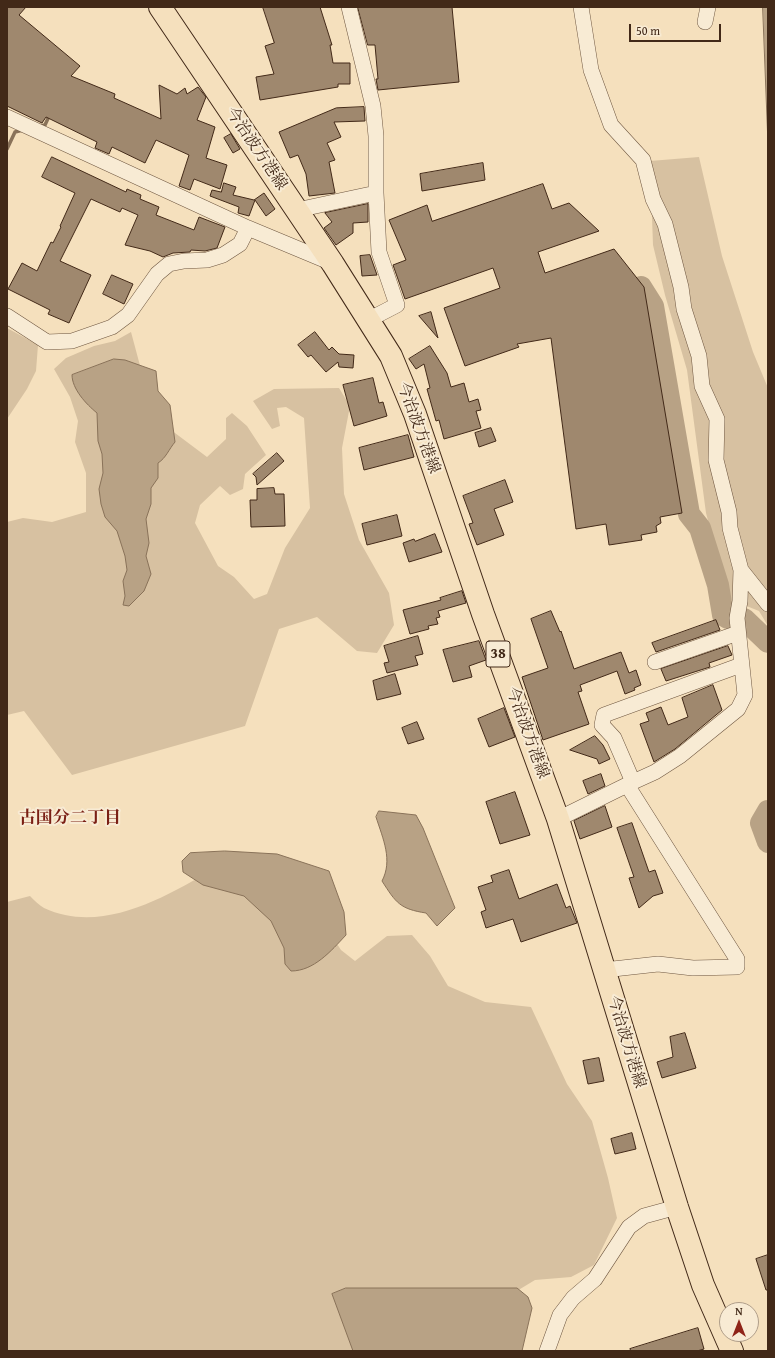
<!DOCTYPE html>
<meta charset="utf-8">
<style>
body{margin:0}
#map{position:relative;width:775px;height:1358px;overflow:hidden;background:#f5e0bd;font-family:"Gentium Book Plus",serif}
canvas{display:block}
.frame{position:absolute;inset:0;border:8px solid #422918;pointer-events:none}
.north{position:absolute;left:719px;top:1302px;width:40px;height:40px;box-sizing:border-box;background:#f8ebd4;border:1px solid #af9d89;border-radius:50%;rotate:0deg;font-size:11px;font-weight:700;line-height:16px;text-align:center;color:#422918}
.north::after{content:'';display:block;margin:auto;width:14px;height:18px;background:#8f2418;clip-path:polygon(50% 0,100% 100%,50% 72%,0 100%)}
.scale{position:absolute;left:629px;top:24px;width:92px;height:18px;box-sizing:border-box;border:2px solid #422918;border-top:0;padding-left:5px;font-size:12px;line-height:14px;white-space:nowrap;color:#422918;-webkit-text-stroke:3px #f8ebd4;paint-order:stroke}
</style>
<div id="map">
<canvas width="775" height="1358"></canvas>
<div class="frame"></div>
<div class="north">N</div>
<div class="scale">50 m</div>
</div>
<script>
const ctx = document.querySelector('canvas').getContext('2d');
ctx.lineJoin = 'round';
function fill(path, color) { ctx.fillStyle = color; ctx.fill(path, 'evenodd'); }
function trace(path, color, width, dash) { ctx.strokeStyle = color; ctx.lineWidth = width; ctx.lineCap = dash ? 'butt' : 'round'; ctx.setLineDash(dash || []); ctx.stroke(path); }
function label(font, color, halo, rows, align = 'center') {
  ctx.font = font + ' "Gentium Book Plus","Noto Serif JP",serif'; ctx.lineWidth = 4; ctx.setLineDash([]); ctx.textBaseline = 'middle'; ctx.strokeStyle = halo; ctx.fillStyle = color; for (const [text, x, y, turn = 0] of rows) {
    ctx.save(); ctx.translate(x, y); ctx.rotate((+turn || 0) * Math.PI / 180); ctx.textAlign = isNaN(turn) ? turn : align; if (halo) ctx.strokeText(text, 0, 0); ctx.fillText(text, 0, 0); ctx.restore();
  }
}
fill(new Path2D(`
 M699,157l23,99 31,96 15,36v238l-9,-15 -30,-12 -23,-86 -19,-143 -22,-75 -12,-50 -3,-84z
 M7,328l31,17 -2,26 -9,18 -20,30z
 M131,332l11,41 21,51 44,33 19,-18v-21l6,-5 15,13 19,29 -21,19 -2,15 -13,6 -10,-9 -20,19 -5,18 23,43 16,11 20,22 13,-5 18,-46 25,-40 -6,-90 -18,-11 -9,1 3,18 -8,3 -19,-28 21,-12 65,-1 11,18 -8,42 2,46 15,46 30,53 5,32 -17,28 -20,-2 -40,-34 -38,12 -34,97 -173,49 -48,-64 -17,4v-193l16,-4 29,4 34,-10v-39l-11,-31 3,-21 -8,-24 -16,-28 12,-11 28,-12 21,-5z
 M214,869l94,31 33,50 14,11 32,-25 25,-1 18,21 18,30 37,16 46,5 36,77 25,37 16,57 9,40 -23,47 -23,12 -36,3 -43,26 8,45h-493v-449l23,-6c4,4 9,9 14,12 58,27 121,-11 170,-39z`), '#d7c1a1');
const water = new Path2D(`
 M763,7h5v137z
 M114,359l11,1 31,11 2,20 12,14 5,37c-6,7 -9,16 -17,21v15l-7,10v16l-5,15 3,24 -3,13 5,18 -7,17 -15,15 -6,-1 2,-9 -2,-15 4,-11 -2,-14 -8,-25 -12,-14 -4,-13 -2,-15 4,-16 -1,-19 -4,-13 -1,-28c-11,-9 -25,-24 -25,-38z
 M379,811l37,4 7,13 32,80 -18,18 -11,-13c-26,-4 -30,-10 -44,-32 11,-21 1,-42 -6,-64z
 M225,851l52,3 52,17 15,41 2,23c-15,16 -32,36 -55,36l-6,-7 -1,-16 -13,-27 -27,-25 -41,-11 -20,-13 -1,-11 8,-8z
 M346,1288h171l11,9 4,11 -10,43h-169l-21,-57z`);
fill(water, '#b8a285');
trace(water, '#897259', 1);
trace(new Path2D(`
 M39,126l6,-1 5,-11
 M7,149l8,-17 8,-2`), '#897259', 3.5);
trace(new Path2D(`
 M641,287l12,19 36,208 11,14 18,57 5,30 5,3 16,1 24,23
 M768,811l-7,12 7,19`), '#b8a285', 22);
const building = new Path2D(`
 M7,7h19l-7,8 61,51 -9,10 44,18 -1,4 47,21 -2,-34 18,9 8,-6 2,6 11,-7 8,10 -9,23 18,7 -9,31 21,7 -7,24 -26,-10 -4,11 -11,-4 10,-31 -33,-15 -11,23 -33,-16 -3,7 -14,-6 2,-6 -51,-25 -4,6 -35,-17z
 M263,7h57l12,38h-2l3,18h17v21h-12v3l-78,13 -4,-23 18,-3 -9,-28 9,-3z
 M358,7h94l7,75 -81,8 -2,-11h2l-3,-34h-7z
 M364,107l1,14 -31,1 7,15 -14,6 8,17 -6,2 6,31 -26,3 -3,-22 -8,-19 -8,3 -11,-26 57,-24z
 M231,134l9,15 -7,4 -9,-15z
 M52,157l74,35 1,-3 14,6 -1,4 19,8 -3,8 38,15 5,-13 26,10 -8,21 -12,3 -14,-1 -1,2 -17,1 -10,4 -13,-6 -25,-6 13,-30 -16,-7 -2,4 -29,-13 -31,62 31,14 -22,48 -21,-9 2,-4 -42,-21 14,-26 15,8 14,-29 2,1 8,-16 -1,-1 15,-33 -33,-16z
 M483,163l2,17 -63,11 -2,-17z
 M224,183l12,4 -3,8 21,5 10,-7 11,16 -9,7 -11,-16 -6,16 -11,-3 1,-6 -29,-11 2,-6 9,2z
 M543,184l9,25 17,-6 30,28 -61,21 7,21 69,-24 30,38 38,226 -22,4 1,6 -5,3 1,6 -16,3 1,5 -33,5 -3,-21 -30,5 -25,-191 -34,6 2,3 -54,19 -21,-58 56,-20 -7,-20 -88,31 -12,-34 13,-5 -17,-40 38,-15 5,16z
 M368,204v18l-15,1v10l-17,12 -12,-17 8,-6 -7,-9z
 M370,255l7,20 -15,1 -2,-20z
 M112,275l21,9 -9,20 -21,-10z
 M431,312l7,26 -19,-22z
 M315,332l14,18 3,-3 7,7 15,1 -1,13 -14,-1 -1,-5 -12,10 -15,-17 -3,2 -10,-12z
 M430,346l17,27 4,14 13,-4 5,19 9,-3 3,11 -5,1 5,17 -37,11 -5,-19 -3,1 -9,-32 3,-1 -6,-24 -8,5 -7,-10z
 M373,378l6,25 4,-1 4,14 -33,10 -11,-41z
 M491,428l5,13 -17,6 -4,-14z
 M408,435l6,22 -50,13 -5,-22z
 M277,453l7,8 -27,24 -1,-8 -3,-3z
 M505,480l8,22 -19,7 10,26 -27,10 -8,-21 4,-1 -10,-27z
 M274,488l1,6h9l1,32 -34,1 -1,-27h7v-11z
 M397,515l5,21 -35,9 -5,-21z
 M435,534l7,18 -33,10 -6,-19 11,-4 1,2z
 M462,591l4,12 -28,8 2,6 -4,1 2,6 -10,2 1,3 -19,5 -7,-24 38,-10 -1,-2z
 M551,611l9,21 1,-1 13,38 47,-17 8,21 7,-3 5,15 -7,3 1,2 -10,4 -8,-23 -37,14 2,6 -4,1 11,32 -46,16 -21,-63 26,-9 -17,-49z
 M716,620l4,10 -64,22 -4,-9z
 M418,636l5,18 -8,2 3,9 -31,8 -3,-10 5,-1 -5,-16z
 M479,641l7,19 -17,6 3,11 -19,5 -10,-32z
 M728,646l4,9 -23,8 1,4 -44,14 -5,-12z
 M395,674l6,20 -24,6 -4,-19z
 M713,685l9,25 -47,39 -21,13 -14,-38 9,-3 -3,-8 15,-6 7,18 20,-8 -6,-19z
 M504,708l11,29 -26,10 -11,-28z
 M417,722l7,17 -16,5 -6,-16z
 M595,736l8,9 7,14 -11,5 -2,-5 -27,-9z
 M601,774l4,12 -17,8 -5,-13z
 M515,792l15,43 -30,9 -14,-42z
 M605,806l7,21 -32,12 -6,-18z
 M632,823l17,49 6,-2 8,23 -10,3 -14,12 -10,-30 5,-1 -17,-49z
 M509,870l10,29 38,-15 9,24 4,-2 7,17 -56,19 -8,-23 -27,9 -5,-16 5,-2 -8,-23 15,-5 -2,-6z
 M685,1033l11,35 -34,10 -5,-16 16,-5 -3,-20z
 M599,1058l5,23 -16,3 -5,-23z
 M632,1133l4,16 -21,5 -4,-15z
 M768,1255v35h-2l-10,-31z
 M698,1328l6,21 -7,2h-66l-1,-2z`);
fill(building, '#9f886e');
trace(building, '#422918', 1);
const minor = new Path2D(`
 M349,7l24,99 3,30v57
 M581,7l10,63 20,55 32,35 10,39 12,25 16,63 3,22 15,47 3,30 15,33 -1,41 13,52 1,16 11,42 -1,31 -3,17 8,77 -7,14 -58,47 -25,16 -22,10
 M705,22l3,-15
 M7,117l241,111 84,35
 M297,210l79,-17 3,59 18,53 -29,15
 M7,316l40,26 25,-1 40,-14 16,-12 29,-41 12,-10 15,-3 23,-1 16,-5 17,-11 8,-16
 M741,570l27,34
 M655,662l83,-29
 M558,819l75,-37 -19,-44 -12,-13 2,-10 137,-50
 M604,970l54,-6 35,4 44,-1v-8l-110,-174
 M547,1351l13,-36 13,-17 22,-19 34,-52 15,-11 33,-9`);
const primary = new Path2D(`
 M160,7l173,257 58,92 24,58 68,200 75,205 119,388 26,78 29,66`);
trace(minor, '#6f5741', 16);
trace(primary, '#422918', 24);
trace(minor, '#f8ebd4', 15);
trace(primary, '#f5e0bd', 22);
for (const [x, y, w] of [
 [498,654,24]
]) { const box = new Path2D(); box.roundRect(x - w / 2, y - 13, w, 26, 3); ctx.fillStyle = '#f8ebd4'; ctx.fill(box); trace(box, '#422918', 1); }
label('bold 15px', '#422918', null, [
 ["38",498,654]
]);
label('16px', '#422918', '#f8ebd4', [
 ["今治波方港線",256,149,56],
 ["今治波方港線",418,428,70],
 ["今治波方港線",527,733,70],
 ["今治波方港線",626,1042,73]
]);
label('bold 17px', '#7a1f14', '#f8ebd4', [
 ["古国分二丁目",70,819]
]);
</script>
